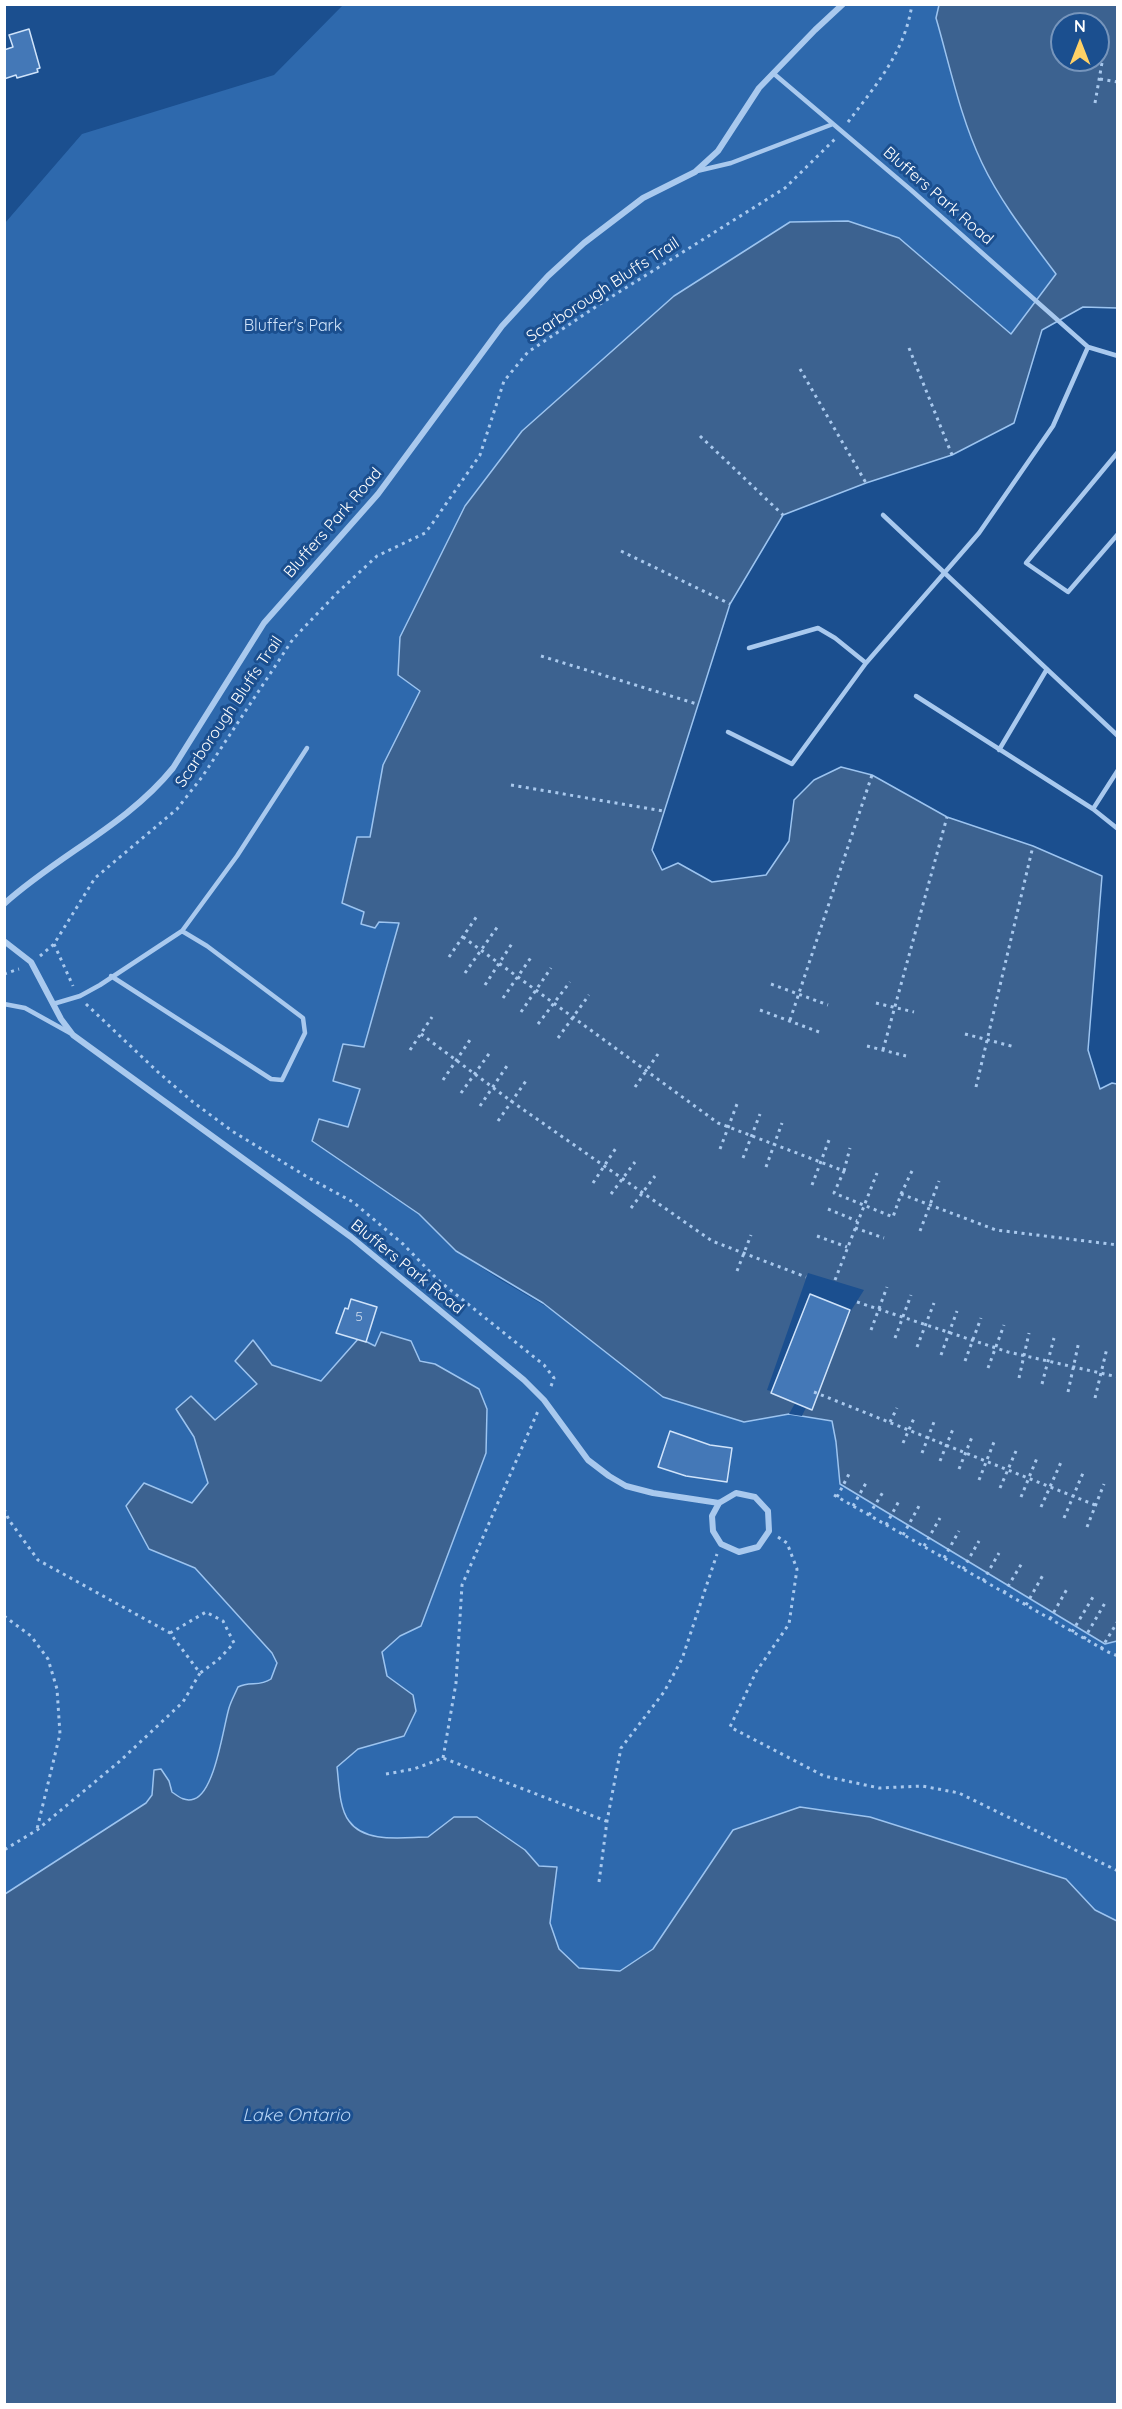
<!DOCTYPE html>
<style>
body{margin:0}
#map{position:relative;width:1122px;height:2409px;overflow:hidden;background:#1b4f8f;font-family:Quicksand,sans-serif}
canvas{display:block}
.frame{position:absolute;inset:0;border:6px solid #fff;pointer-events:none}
.north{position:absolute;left:1050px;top:12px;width:60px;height:60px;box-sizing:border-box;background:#1b4f8f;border:2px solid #7695bc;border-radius:50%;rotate:0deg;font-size:16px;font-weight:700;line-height:24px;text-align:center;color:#fff}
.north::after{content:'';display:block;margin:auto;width:21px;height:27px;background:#ffd166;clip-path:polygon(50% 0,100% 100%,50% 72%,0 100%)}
</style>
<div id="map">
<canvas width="1122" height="2409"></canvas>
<div class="frame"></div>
<div class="north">N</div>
</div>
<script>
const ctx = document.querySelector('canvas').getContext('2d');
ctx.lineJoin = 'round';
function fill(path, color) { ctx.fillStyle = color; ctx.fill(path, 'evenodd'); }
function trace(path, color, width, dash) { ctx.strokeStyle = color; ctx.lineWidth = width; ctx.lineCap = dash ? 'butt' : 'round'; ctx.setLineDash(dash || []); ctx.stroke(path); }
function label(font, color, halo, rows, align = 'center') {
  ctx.font = font + ' Quicksand,sans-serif'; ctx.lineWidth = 6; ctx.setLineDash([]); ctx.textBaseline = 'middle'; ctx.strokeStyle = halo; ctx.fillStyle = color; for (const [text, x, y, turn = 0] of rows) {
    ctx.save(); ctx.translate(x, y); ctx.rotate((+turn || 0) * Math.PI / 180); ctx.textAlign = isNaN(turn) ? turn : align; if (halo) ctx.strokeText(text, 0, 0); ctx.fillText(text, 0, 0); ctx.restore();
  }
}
fill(new Path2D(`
 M343,5h596l-3,13c14,48 24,100 46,145 19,40 48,76 74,111l-45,60 -112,-96 -479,453 -37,74 -13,72 -5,75 -4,11 14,5 4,-6h20l-35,125 -31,34 27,8 -12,39 -36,12 107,74 37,37 43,28 245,143 45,-8 43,7 4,21 4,42 264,160 13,-3v280l-22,-11 -29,-31 -196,-62 -137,13 -80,119 -33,22 -41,-3 -20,-19 -9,-26 7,-56 -18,-1 -14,-16 -71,-33 -26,20c-24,0 -63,7 -79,-16 -10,-13 -10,-38 -12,-54l21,-18 46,-13 12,-25 -3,-16 -26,-19 -5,-24 18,-16 21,-10 65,-173 1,-43 -52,-46 -60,-18 -16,-8 -38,43 -49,-16 -19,-25 -17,21 21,23 -63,53 14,46 -16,20 -43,46 46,19 77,85 5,10 -6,16 -8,5h-19c-5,8 -12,16 -15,24 -7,19 -15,99 -45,92 -3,-1 -8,-5 -12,-8l-3,-11 -14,-11 -3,25 -6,8 -141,91v-1671l77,-89 192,-59z`), '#2e69ad');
const water = new Path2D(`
 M939,5h178v303l-34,-1 -41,23 -28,93 -62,32 -86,28 -83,32 -53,89 -78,246 10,20 16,-7 34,19 54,-7 23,-34 5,-41 20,-20 27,-13 31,8 75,42 86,29 69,30 -14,174 12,39 12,-6 5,1v557l-12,3 -265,-160 -4,-42 -4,-21 -43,-7 -45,8 -81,-25 -120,-94 -87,-52 -37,-37 -107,-73 7,-22 29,8 12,-38 -27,-8 10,-37 21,3 35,-124 -20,-1 -4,6 -14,-4 3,-12 -22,-9 15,-66h13l13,-72 37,-74 -22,-16 2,-38 65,-131 57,-75 152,-135 116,-74 58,-1 51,17 112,96 45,-60c-26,-35 -55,-71 -74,-111 -22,-46 -32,-97 -46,-145zM1062,24h36v36h-36z
 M381,1332l30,9 9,20 15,3 44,25 8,20 -1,44 -65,173 -21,10 -18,16 5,24 26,19 3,16 -12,25 -46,13 -21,18c2,16 2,41 12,54 16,23 55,16 79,16l26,-20h23l48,33 14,16 18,1 -7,56 9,26 20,19 41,3 33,-22 80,-119 67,-23 70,10 196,62 29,31 22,11v483h-1112v-510l141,-91 6,-8 2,-25 7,-1 8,12 3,11c7,5 13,10 22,7 21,-7 29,-71 35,-91 2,-7 6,-14 9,-21 12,-6 21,0 33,-8l6,-16 -5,-10 -77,-85 -46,-19 -23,-43 18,-23 48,20 16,-20 -14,-46 -18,-28 15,-13 24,24 42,-36 -22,-23 18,-21 19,25 49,16 38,-43 16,8z`);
fill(water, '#3c6290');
trace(water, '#9cc4f0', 1.5);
fill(new Path2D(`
 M808,1273l56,17 -12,19 -50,107 -13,-2 9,-16 -31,-8z`), '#1b4f8f');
const building = new Path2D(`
 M29,29l11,39 -3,1 1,3 -21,6 -1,-3 -12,4v-29l9,-3 -4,-12z
 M810,1294l40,16 -38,100 -41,-17z
 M351,1299l26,8 -11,35 -30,-9 9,-25 3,1z
 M670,1431l40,14 22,3 -5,34 -41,-6 -28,-9z`);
fill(building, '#4478b7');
trace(building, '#cfe3fa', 1.5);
trace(new Path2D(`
 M1100,79l18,3
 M1095,103l8,-46
 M848,122c28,-37 57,-70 64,-118
 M909,348l43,107
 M800,369l66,114
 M700,436l83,79
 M621,551l109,53
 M541,656l156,48
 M511,785l152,26
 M463,937l255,186 126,48 -10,22 59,24 8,-23 95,36 122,15
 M54,944l19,42
 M40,956l14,-12 41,-66 82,-69 25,-32 91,-138 44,-46 40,-37 48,-23 7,-9 48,-69 24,-74 24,-29 72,-48 185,-116 50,-49
 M449,957l28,-41
 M465,973l33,-47
 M4,974l15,-5
 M771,984l57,21
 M485,985l28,-43
 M503,998l29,-42
 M876,1003l38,9
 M86,1004l73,69 34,29 39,29 77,47 44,24 50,42 35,36 106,85 10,13 -4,11
 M760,1010l59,22
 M521,1012l30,-44
 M790,1020l82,-245
 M538,1024l32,-42
 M421,1034l90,67 201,140 94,36
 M965,1034l50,13
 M558,1038l31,-43
 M867,1046l39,10
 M410,1050l22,-33
 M883,1050l64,-233
 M443,1080l29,-43
 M635,1087l23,-33
 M976,1087l57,-241
 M461,1093l30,-42
 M480,1106l29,-43
 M498,1121l30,-43
 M720,1149l17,-45
 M743,1158l17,-44
 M766,1167l16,-44
 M844,1171l6,-23
 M593,1183l23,-35
 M812,1185l17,-45
 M611,1194l24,-32
 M901,1194l11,-23
 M631,1208l24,-32
 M828,1209l29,12
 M855,1228l29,10
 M920,1231l19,-50
 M817,1236l30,11
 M737,1271l14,-36
 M835,1280l42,-107
 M857,1302l151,50 110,25
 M871,1330l16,-43
 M895,1338l16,-43
 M917,1347l17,-44
 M941,1355l16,-44
 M965,1361l16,-43
 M988,1368l16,-43
 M1019,1378l10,-45
 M1042,1384l12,-46
 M814,1392l281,113
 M1068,1392l11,-51
 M1095,1398l12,-50
 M890,1422l7,-14
 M903,1443l12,-27
 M922,1453l12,-31
 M940,1461l13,-32
 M959,1469l13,-32
 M979,1480l15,-38
 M1000,1488l16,-37
 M834,1495l274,157 10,4
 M837,1497l12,-23
 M1021,1497l16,-39
 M853,1506l13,-23
 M1041,1507l21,-47
 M4,1509l5,11 29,40 132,73 30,40 -17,29 -63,59 -83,69 -33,20
 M869,1515l14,-23
 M1064,1518l19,-45
 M886,1525l13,-24
 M1087,1527l17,-43
 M903,1535l16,-29
 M778,1537l9,6 10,26 -8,55 -33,48 -26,55 94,49 55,12 43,-2 37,7 159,78
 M924,1546l16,-28
 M944,1558l15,-27
 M963,1569l16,-28
 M983,1581l16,-28
 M1004,1593l18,-30
 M1026,1605l17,-30
 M4,1616l27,20 17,23 9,30 3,45 -23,95
 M1050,1619l17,-30
 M1072,1632l21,-35
 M170,1633l36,-21 17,9 11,22 -16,17 -18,13
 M1084,1639l21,-36
 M1101,1649l17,-28
 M443,1758l13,-75 6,-98 76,-174
 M386,1774l28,-5 29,-11 163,63
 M599,1882l8,-61 14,-73 43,-56 18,-33 35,-105`), '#a9c9ee', 3, [3, 4.5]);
trace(new Path2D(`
 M773,73l138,117 177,157
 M697,171l34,-8 102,-39
 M1118,452l-92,111 42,29 50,-58
 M883,515l235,221
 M749,648l69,-20 17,10 31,25
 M916,696l177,113 25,-39
 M728,732l64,32 74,-101 113,-130 74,-107 35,-79 30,9
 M999,750l48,-81
 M1093,809l25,20
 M111,976l160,103 11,1 23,-47 -2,-15 -96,-72 -25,-15
 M4,1004l21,4 45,25
 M53,1004l27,-8 20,-11 82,-54 55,-75 70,-108`), '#a9c9ee', 4.5);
trace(new Path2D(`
 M4,904c54,-49 123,-79 169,-136l91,-145 114,-129 124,-168 46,-50 36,-33 59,-45 52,-26 23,-21 41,-63 56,-58 28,-26
 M4,941l27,21 30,57 12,16 278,202 173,143 20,20 44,60 21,16 17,10 27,7 66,10 17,-10 19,4 13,14 1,20 -11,16 -19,5 -18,-8 -8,-13 -1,-15 7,-13`), '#a9c9ee', 6);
label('14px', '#d0dded', null, [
 ["5",359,1317]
]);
label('16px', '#fff', '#1b4f8f', [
 ["Bluffers Park Road",938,196,41],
 ["Scarborough Bluffs Trail",603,290,-33],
 ["Bluffers Park Road",333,523,-49],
 ["Scarborough Bluffs Trail",229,712,-56],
 ["Bluffers Park Road",407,1267,39]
]);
label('16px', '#cfe3fa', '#1b4f8f', [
 ["Bluffer's Park",293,326]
]);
label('italic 18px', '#b5d3f5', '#1b4f8f', [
 ["Lake Ontario",296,2116]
]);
</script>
